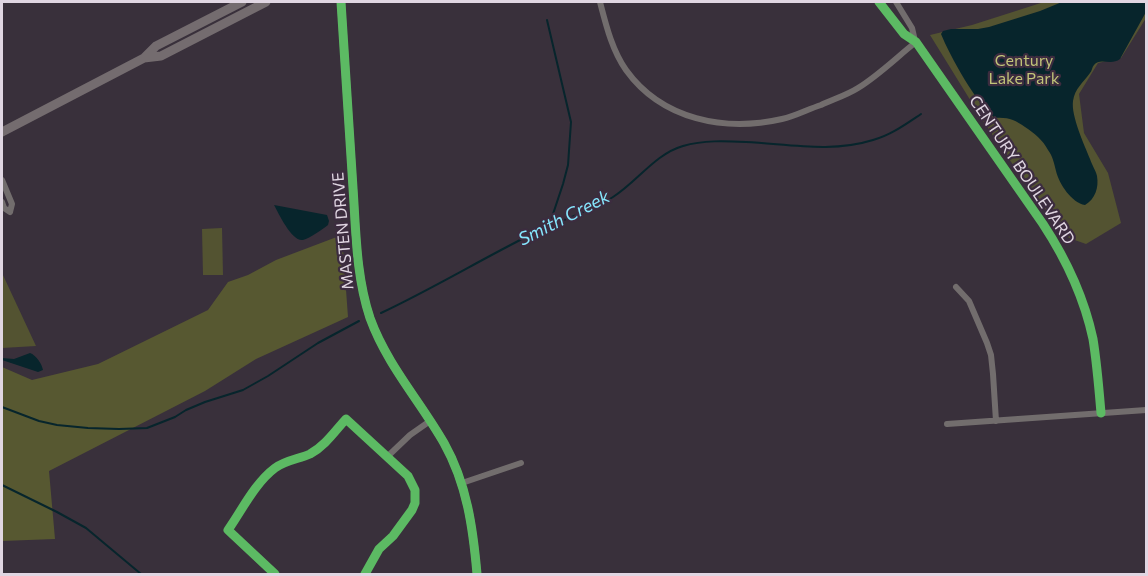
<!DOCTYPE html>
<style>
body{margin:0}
#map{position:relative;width:1148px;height:576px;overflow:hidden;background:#39303b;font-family:Commissioner,sans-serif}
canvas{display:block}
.frame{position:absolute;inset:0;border:3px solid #e0d6e2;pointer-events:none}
</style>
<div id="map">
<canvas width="1148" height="576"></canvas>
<div class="frame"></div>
</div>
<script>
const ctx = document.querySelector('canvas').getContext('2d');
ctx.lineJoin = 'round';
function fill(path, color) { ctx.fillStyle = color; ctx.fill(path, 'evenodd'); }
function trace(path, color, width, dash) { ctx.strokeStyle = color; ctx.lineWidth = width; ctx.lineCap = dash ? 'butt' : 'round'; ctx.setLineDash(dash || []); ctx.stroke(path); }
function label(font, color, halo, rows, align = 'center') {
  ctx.font = font + ' Commissioner,sans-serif'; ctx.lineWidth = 4.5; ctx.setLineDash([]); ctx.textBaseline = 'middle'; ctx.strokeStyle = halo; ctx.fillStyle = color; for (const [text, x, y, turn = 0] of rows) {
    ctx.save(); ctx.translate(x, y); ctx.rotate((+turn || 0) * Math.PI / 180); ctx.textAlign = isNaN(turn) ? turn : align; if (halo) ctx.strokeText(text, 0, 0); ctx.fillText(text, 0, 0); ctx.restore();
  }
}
fill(new Path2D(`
 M1044,2h102v16l-25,40 -23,5 -19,31 5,39 24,40 13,50 -35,21 -17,-6 -29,-34 -55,-80 -55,-89 42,-10z
 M222,228l1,47h-20l-1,-46z
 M2,273l34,73 -34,2z`), '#535331');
fill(new Path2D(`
 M342,235l6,82 -92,42 -51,32 -156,80 6,68 -53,2v-174l30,13 66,-16 110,-54 20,-28 20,-7 28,-15z`), '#575831');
fill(new Path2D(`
 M1062,2h84v10l-26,47c-9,7 -20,-2 -26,6 -2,2 -2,6 -4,8 -7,10 -15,15 -17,28 -2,15 11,43 17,58 2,6 6,12 7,17 2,12 -2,23 -12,29 -13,-2 -26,-21 -29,-34 -2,-8 -3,-14 -8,-21 -5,-10 -14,-17 -23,-23 -10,-7 -17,-10 -30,-9 -17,-11 -46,-64 -54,-84l2,-3 8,-2h27l11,-2 51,-16z
 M274,205l53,10 2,6 -1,4c-5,4 -18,13 -25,15 -11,2 -24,-26 -29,-35z
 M30,353c6,2 12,11 13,17l-5,2 -36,-12v-2l12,1z`), '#07252c');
trace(new Path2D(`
 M547,20l24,102 -3,43 -5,19 -14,42
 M381,313c51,-24 99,-53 149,-78 27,-14 58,-22 83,-38 24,-15 42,-43 70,-51 21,-6 42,-5 63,-4 42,2 86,11 127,-2 18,-5 33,-16 48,-26
 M2,407l37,14 18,4 31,3 31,1 28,-1 28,-11 11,-7 19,-8 38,-12 25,-14 50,-33 41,-22
 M2,485l55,27 29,16 55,46`), '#07252c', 2);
trace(new Path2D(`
 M600,2c6,23 12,48 26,68 36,50 99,62 156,49 14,-3 26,-10 39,-14 13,-6 26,-10 37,-17 21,-13 39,-31 58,-46
 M879,2l25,32 12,8 127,182c23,35 41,73 50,115 4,25 6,50 8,74
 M896,2l16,26 3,13
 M2,180l10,24 -2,8
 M2,202l2,6 6,4
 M956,287l13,14 18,42 4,12 2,19 3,47
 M947,424l199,-14
 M388,456l22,-21 20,-14
 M462,483l59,-20
 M275,574l-47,-44c14,-20 27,-47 47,-62 11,-8 24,-9 35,-14 15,-8 25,-23 36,-35l62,57 7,14v13l-3,7 -19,26 -14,13 -14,25`), '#726d6d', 6);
trace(new Path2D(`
 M341,2c4,62 8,124 12,186 3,43 3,88 17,130 17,47 50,83 74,125 23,41 29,85 33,131`), '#756f71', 8);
trace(new Path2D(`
 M144,58l17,-2 105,-54
 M2,132l142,-74 12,-12 86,-44`), '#746c6f', 9);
trace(new Path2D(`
 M341,2c4,62 8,124 12,186 3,43 3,88 17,130 17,47 50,83 74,125 23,41 29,85 33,131
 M879,2l25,32 12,8 127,182c23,35 41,73 50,115 4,25 6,50 8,74
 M275,574l-47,-44c14,-20 27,-47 47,-62 11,-8 24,-9 35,-14 15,-8 25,-23 36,-35l62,57 7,14v13l-3,7 -19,26 -14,13 -14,25`), '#5cba63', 9);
label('16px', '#c1c479', '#3c2c3f', [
 ["Century",1024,61],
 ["Lake Park",1024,79]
]);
label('16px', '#e0d6e2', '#3c2c3f', [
 ["CENTURY BOULEVARD",1022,170,56],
 ["MASTEN DRIVE",343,231,-95]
]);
label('italic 18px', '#86e7fe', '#3c2c3f', [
 ["Smith Creek",564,218,-27]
]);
</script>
